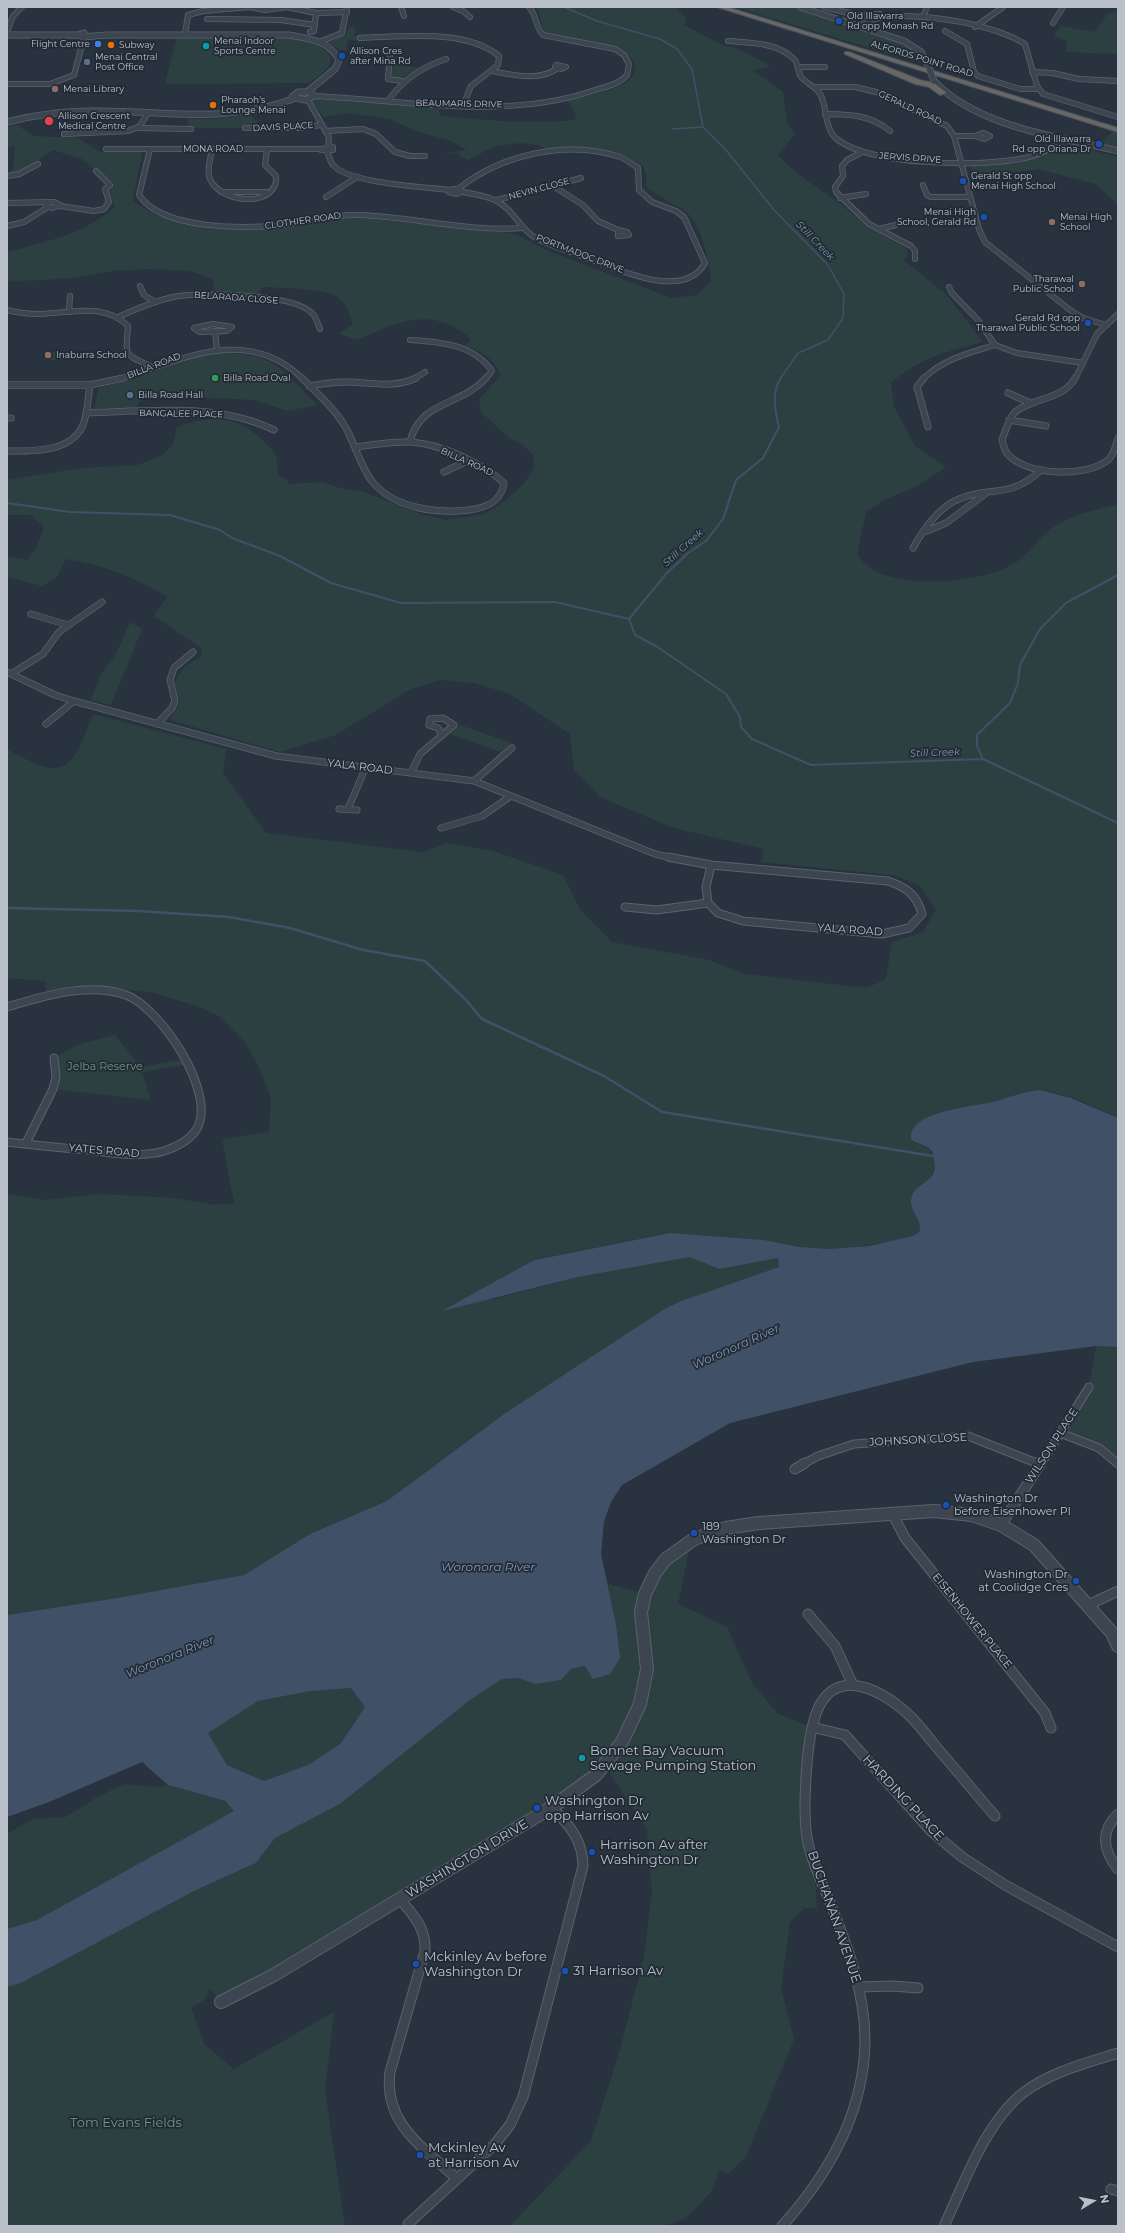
<!DOCTYPE html>
<style>
body{margin:0}
#map{position:relative;width:1125px;height:2233px;overflow:hidden;background:#293340;font-family:Montserrat,sans-serif}
canvas{display:block}
.frame{position:absolute;inset:0;border:8px solid #b9c0ca;pointer-events:none}
.north{position:absolute;left:1073px;top:2181px;width:40px;height:40px;-webkit-text-stroke:3px #212a35;paint-order:stroke;rotate:80deg;font-size:11px;font-weight:700;line-height:16px;text-align:center;color:#b9c0ca}
.north::after{content:'';display:block;margin:auto;width:14px;height:18px;background:#b9c0ca;clip-path:polygon(50% 0,100% 100%,50% 72%,0 100%)}
</style>
<div id="map">
<canvas width="1125" height="2233"></canvas>
<div class="frame"></div>
<div class="north">N</div>
</div>
<script>
const ctx = document.querySelector('canvas').getContext('2d');
ctx.lineJoin = 'round';
function fill(path, color) { ctx.fillStyle = color; ctx.fill(path, 'evenodd'); }
function trace(path, color, width, dash) { ctx.strokeStyle = color; ctx.lineWidth = width; ctx.lineCap = dash ? 'butt' : 'round'; ctx.setLineDash(dash || []); ctx.stroke(path); }
function label(font, color, halo, rows, align = 'center') {
  ctx.font = font + ' Montserrat,sans-serif'; ctx.lineWidth = 3.5; ctx.setLineDash([]); ctx.textBaseline = 'middle'; ctx.strokeStyle = halo; ctx.fillStyle = color; for (const [text, x, y, turn = 0] of rows) {
    ctx.save(); ctx.translate(x, y); ctx.rotate((+turn || 0) * Math.PI / 180); ctx.textAlign = isNaN(turn) ? turn : align; if (halo) ctx.strokeText(text, 0, 0); ctx.fillText(text, 0, 0); ctx.restore();
  }
}
fill(new Path2D(`
 M534,7h143v2l10,9 -3,7 40,21 12,2 35,18 -19,4 31,22 4,31 8,11 -17,21 18,18 44,30 27,24 39,21 2,7 -5,5 43,34 37,48c-34,9 -65,16 -92,41l3,24 21,39 31,21 -29,19 -31,13 -20,13 -9,43c4,4 8,10 13,13 32,21 99,15 134,1 20,-8 32,-29 48,-41 20,-14 44,-18 66,-24v614c-23,-11 -49,-24 -74,-27 -18,-2 -34,7 -51,11 -27,7 -66,4 -82,32l2,7 17,8 5,16 -3,13c-5,4 -12,6 -16,11 -14,18 6,25 4,41l-7,6 -20,5 -51,8 -33,-1 -45,-8 -94,-7 -135,27 -10,5 -34,35 87,-23 112,-20 29,12 59,-11 1,9 -98,34 -177,113 -117,87 -77,33 -66,41 -127,23 -110,17v-421l38,6 56,-6 74,4 39,7 20,-2 -12,-64 47,-7 2,-34 -11,-29 -16,-28 -24,-24 -20,-10 -45,-14 -57,-7 -52,5 -1,-10 -38,-3v-230c9,8 19,11 30,16 38,17 44,-23 56,-50l133,35 -3,24 43,60 157,19 24,-9 46,8 70,24 17,35 32,32 97,18 35,14 123,14 19,-9 6,-37 31,-10 13,-22 -16,-24 -26,-11 -133,-13 3,-13 -90,-21 -74,-31 -26,-27 -4,-36 -60,-40 -35,-11 -35,-3 -31,10 -73,45 -56,17 -110,-32 10,-18 -6,-19 11,-17 17,-10 -1,-8 -47,-32 13,-19c-30,-19 -66,-33 -101,-38l-10,19 -14,8 -35,-9v-21l21,4 10,-16 6,-17 -13,-12h-24v-35l75,-12 56,-3 23,-9 12,-11 4,-18c33,-12 60,-13 86,14 4,4 10,9 12,14 3,5 2,13 3,19l13,10 31,-2 21,7 21,3 56,22 26,6 39,-6 16,-10 22,-19 11,-17 -1,-13 -10,-10 -15,-8 -27,-25 -2,-13 22,-24c-9,-18 -18,-23 -36,-29l6,-7c-37,-34 -74,-18 -113,1l-19,-6 14,-10c-3,-10 -6,-19 -14,-26 -12,-10 -61,-10 -77,-11l-5,9 -42,-4 -2,-13 -23,-8 -40,-2 -38,2 -31,6 -36,3 -38,1v-29c36,-9 80,-19 108,-45l-6,-17 3,-2v-5l-30,-24 -29,-9 -28,19 -17,5 5,-4 2,-24 -8,1v-20l10,-2 16,11 45,2 22,14h42l-9,49 23,14 30,9 48,5 38,-1 61,-10 40,1 143,15 30,16 125,48 26,-3 14,-13c0,-17 -10,-59 -25,-70 -12,-9 -27,-14 -39,-25l-1,-13 -3,-7 -13,-9 -25,-7 -27,-3 -31,2 -9,-5 -18,-2 -24,3 -29,14 -10,-7 -21,2 31,-5 -18,-10 -31,-8 -28,-13 -43,-6 -24,4 -10,-16 5,-3 122,9 -1,4 2,5c46,4 88,9 134,4l2,-3 -10,-17c15,-3 78,-13 67,-37 -4,-9 -19,-16 -28,-18 -20,-7 -43,-4 -62,-14l-6,-21z
 M735,7h55l53,18 -10,1h17l3,2c13,4 52,14 61,24 3,3 4,8 6,11z
 M1118,11v43l-52,-2 1,-11 -13,-5 6,-10 35,6 13,-19z
 M349,27h6l-1,9h5l-1,4h-10l-2,10h-6l-12,-8 18,-8z
 M177,37l115,1 26,7 12,10c3,14 -12,21 -21,28l-144,1z
 M393,63l25,5c-8,5 -16,13 -26,9z
 M250,115l8,8 -12,5h-60l3,-9h27z
 M1093,124l25,7v18l-17,-6 11,-11z
 M1065,144l53,13v48l-22,-21 -58,-15 -44,5v4l-20,2 -4,-14 49,-3z
 M46,352h37l-2,8h-37z
 M220,353c55,1 61,14 97,52l-29,6 -34,-11 -61,-3h-49l-10,12h-40l5,-22c42,-6 78,-31 121,-34z
 M130,622l12,7 -31,76 -20,-5 10,-26 14,-18z
 M460,725l51,18 -10,9 -51,-18z
 M115,1035l26,32 46,-8 2,5 -47,8 8,25 -1,3 -96,-11 1,-31 23,-13z
 M1096,1346l22,1v117l-19,-16 -39,-15 29,-46z
 M694,1539l-5,11 -11,54 49,23 25,56 26,31 34,13 -5,91 7,45 3,45h-13l-14,14 -9,66 13,51 -47,116 -18,18 -10,-3 -7,21 -27,28 -22,7h-153l81,-85 29,-91 24,-93 8,-66 -5,-62 -42,-63 -9,9 -375,227 -11,-13 -6,11 -13,8 14,37 29,24 100,-57 -9,79 20,135h-338v-239l14,-4 175,-93 60,-27 19,-25 65,-34 130,-104 32,-21 17,-1 16,6 26,-4 10,-11 15,-3 30,-42 -8,-40 37,10 10,-21z
 M351,1688l14,19 -24,36 -31,21 -46,17 -37,-16 -20,-32 51,-32 53,-10z
 M124,1784l33,3 11,-2 57,17 10,9 -198,109 -30,9v-95l25,-15 34,-2 28,-18z`), '#2c4042');
fill(new Path2D(`
 M1040,1090l31,8 47,20v229l-22,-1 -123,16 -243,61 -108,62 -11,17 -7,19 -3,33 15,70 4,34 -10,16 -17,5 -8,-13 -14,3 -10,11 -26,4 -16,-6 -17,1 -32,21 -130,104 -65,34 -19,25 -60,27 -175,93 -14,4v-58l30,-9 197,-109 -9,-10 -57,-16 -26,-23 -93,40 -42,15v-202l110,-17 127,-23 66,-41 77,-33 117,-87 159,-104 18,-9 98,-34 -1,-9 -59,11 -29,-12 -112,20 -136,34 83,-46 10,-5 135,-27 94,7 36,7 29,2 40,-3 44,-10 6,-4c5,-12 -9,-19 -8,-32 3,-20 28,-15 23,-39 0,-4 -1,-9 -4,-12 -6,-5 -14,-5 -19,-10 -2,-29 63,-32 81,-37 17,-4 31,-11 48,-12zM351,1688l14,19 -24,36 -31,21 -46,17 -37,-16 -19,-32 50,-32 53,-10z`), '#405167');
trace(new Path2D(`
 M564,7l33,14 63,18 17,10 15,20 11,58 23,23 48,60 54,55 16,29 -1,24 -15,22 -30,13 -18,26
 M672,129l31,-2`), '#405167', 1.5);
trace(new Path2D(`
 M781,378c-10,13 -6,34 -2,49l-16,31 -27,22 -13,39 -17,22 -18,12 -22,21 -37,45 6,16 21,11 70,48 14,23 1,10 11,12 59,26 172,-6 135,64
 M7,503l63,9 100,3 50,15 12,8 48,18 51,27 70,20 154,-1 74,17
 M983,759l-6,-13v-11l33,-32 8,-20 2,-18 20,-36 26,-26 52,-28`), '#405167', 2);
trace(new Path2D(`
 M7,908l132,3 90,6 61,11 73,22 62,11 40,38 17,20 122,57 58,36 271,44 2,2`), '#405167', 2.5);
const minorFar3 = new Path2D(`
 M401,7l3,9
 M453,7l10,4 7,6
 M824,7l33,8 23,-1
 M923,17l4,-10
 M207,19l74,1 34,5
 M1053,23l10,-16
 M859,25c11,-5 23,-9 35,-9 39,-1 98,8 131,28l12,42 6,8 75,23
 M975,27l28,-20
 M945,31l22,13 7,28 4,4 42,13h19
 M7,32l6,-16 9,-9
 M310,32l4,-1 2,-18
 M185,34l3,-19 15,-4 47,-4 15,3 22,-3 29,6 31,-1
 M360,38c42,-1 105,-10 139,18l-1,9 -27,21 -8,20
 M728,41c22,2 49,1 66,18 5,5 3,14 8,19 9,9 18,10 21,23 4,14 3,30 15,39 35,26 146,27 187,18 15,-3 29,-11 41,-20
 M319,42l23,-9 5,-26
 M390,54l-2,25 15,2
 M556,65l10,2 -5,2 -6,-2z
 M798,67h27
 M492,71c22,4 47,11 66,-3
 M1032,72l21,1 26,6 39,2
 M7,84h43l24,-9 10,-38
 M817,87h38l21,5 71,34 7,10 25,93 6,13 85,68 13,8 23,7
 M314,96c92,4 192,25 281,-6 11,-3 24,-6 32,-15l2,-11 -5,-9 -9,-6 -72,-14c-8,-8 -6,-20 -14,-28
 M308,100l21,37 -1,9
 M388,101c14,-21 34,-34 58,-42
 M825,114c24,0 46,1 65,17
 M138,128l53,1
 M245,128h53l23,-3
 M325,131l38,-2 13,5 19,18 15,4h15
 M983,133l7,3 -6,3 -9,-3z
 M64,134l64,-3 12,-5 8,-13
 M954,136h21
 M328,146l5,1v3h-12z
 M106,149h215
 M150,149l-11,46c23,35 105,34 143,30 26,-3 51,-11 77,-10 54,2 110,17 163,13
 M212,149c-1,8 -5,19 -3,27 6,24 56,33 66,9 1,-2 1,-6 1,-9l-11,-11 2,-16
 M327,151c2,4 3,11 6,14 14,18 92,22 116,25
 M862,152l-15,8 -5,6 1,10 -8,11 1,5 33,32 42,22 4,5v8
 M7,176l12,-2 19,-10
 M923,185l4,10 4,2h39
 M553,186l30,19 15,16 20,9
 M454,189l8,2 -5,3 -8,-2v-2z
 M458,189c42,-34 109,-50 162,-32 6,2 12,7 18,11l1,22 13,12 24,9 8,6 21,46c-21,38 -86,7 -115,-4 -18,-7 -37,-12 -54,-21 -10,-5 -16,-15 -23,-23 -13,-17 -31,-20 -51,-23
 M221,192h45
 M326,197l31,-20
 M840,198l26,-4
 M497,200l84,-22
 M7,203l47,-1 6,3 -8,3 -6,-2v-2
 M60,206l34,5 10,-2 5,-7 -4,-13 5,-4 -14,-14
 M7,226l17,-4 24,-15
 M879,229l17,-4
 M618,230l9,2 2,3 -11,1z
 M140,286l4,9 11,7
 M949,287l3,6 26,27 17,25 22,8 66,10
 M7,310c11,3 22,4 33,4 30,-1 65,-12 88,12 -2,31 -6,27 24,41
 M69,312l1,-16
 M118,317c18,-8 36,-16 55,-20 27,-5 119,-4 139,16 4,4 6,11 8,16
 M213,324l19,3 -5,4 -28,1 -5,-4z
 M215,331l2,19
 M410,340c30,2 63,4 82,31l-7,8
 M119,379c63,-19 128,-55 184,0
 M414,379l11,-7
 M923,379c20,-20 46,-26 72,-34
 M1075,379l22,-45 21,-20`);
const minorFar2 = new Path2D(`
 M302,378c15,15 33,31 44,50 9,17 14,36 25,52 21,28 65,34 98,30 17,-2 32,-8 35,-27 -23,-21 -63,-39 -94,-41 -18,-1 -37,3 -55,5
 M924,378l-7,9 11,40
 M1075,378c-11,22 -42,19 -60,34 -6,6 -10,20 -13,28 1,4 2,8 4,12 17,24 80,26 102,8 6,-5 8,-15 10,-22
 M309,386c12,-2 25,-4 37,-4 25,0 47,7 70,-4
 M1008,393l22,10
 M86,413c62,-2 130,-11 188,17
 M7,418h4
 M1009,420l37,6
 M410,442c10,-42 50,-35 76,-64
 M7,451c26,0 67,2 77,-29 4,-12 4,-25 6,-37l33,-7
 M444,472l23,-11
 M927,531l19,-8 39,-29
 M913,548c10,-18 26,-41 46,-49 33,-14 50,1 82,-29
 M31,614l37,11
 M7,672l48,23 19,6 202,55 198,25 181,73 18,4
 M11,674l32,-20 16,-22 43,-30
 M46,724l28,-23
 M157,724l15,-16 3,-7 -5,-21 4,-12 19,-16
 M411,773l9,-19 34,-29 -11,-7 -13,1 -1,6 9,3 4,7
 M474,781l38,-33
 M339,809l18,1
 M348,809l17,-40
 M441,828l41,-12 29,-20`);
const minorFar1 = new Path2D(`
 M668,857l43,8
 M711,865l177,16c18,6 29,14 34,33l-13,14 -27,6 -139,-13 -25,-8 -10,-10 -2,-16z
 M625,907l32,3 51,-7
 M7,1007c37,-11 80,-25 119,-12 34,12 93,100 70,135 -7,11 -20,17 -32,21 -24,7 -51,2 -76,-1 -27,-2 -54,-5 -81,-8
 M26,1143l27,-54 3,-12 -2,-19
 M1060,1433l39,15 19,16
 M803,1464l15,-8 36,-12 114,-8 71,28
 M1041,1464l48,-77`);
const minor = new Path2D(`
 M1036,1463l4,2
 M795,1469l10,-6
 M892,1513l13,25 140,175 6,15
 M1001,1525l40,-62
 M1088,1605l30,-14
 M808,1614l27,32 18,39
 M812,1727l33,8 86,96 31,26 43,28 113,62
 M1118,1814c-18,17 -15,37 0,55
 M400,1899c14,17 26,29 25,52l-35,121c-7,51 33,75 66,106
 M859,1987l34,-1 25,2
 M1111,2189l7,2
 M408,2224l87,-80 15,-19 13,-28 60,-231c0,-26 -14,-41 -31,-59
 M782,2226c47,-52 82,-113 83,-185 0,-51 -19,-99 -38,-146 -7,-17 -15,-34 -19,-52 -6,-26 -2,-92 5,-119 14,-60 63,-40 97,-8 10,10 19,22 28,33 19,22 38,45 57,67
 M944,2226c20,-42 41,-103 79,-133 27,-21 63,-30 95,-40`);
const tertiaryFar2 = new Path2D(`
 M800,7l104,34 17,11 7,13
 M7,35h72l5,-2
 M79,35l4,2 24,-2h182c20,4 40,5 50,25l-4,9 -28,23
 M934,81c43,46 125,56 184,70
 M298,92h12l4,4 -9,4 -13,-3z
 M7,122c28,-7 56,-11 84,-11 74,-1 130,14 202,-12`);
const tertiaryFar1 = new Path2D(`
 M7,385h83`);
const tertiary = new Path2D(`
 M221,2002l53,-27 278,-168 44,-32 26,-33 18,-38 7,-35 -6,-57 4,-18 10,-21 11,-14 28,-20 32,-11 33,-5 175,-12 38,4 29,10 33,20 78,88 6,13`);
const trunk = new Path2D(`
 M717,7h10l391,121v4z
 M845,52h4l71,28 14,3 13,10 -7,2 -11,-8 -14,-3 -70,-30z`);
trace(minorFar3, '#5a636d', 6);
trace(minorFar2, '#5a636d', 7);
trace(minorFar1, '#5a636d', 9);
trace(minor, '#5a636d', 11);
trace(tertiaryFar2, '#5a636d', 7);
trace(tertiaryFar1, '#5a636d', 8);
trace(tertiary, '#5a636d', 14);
trace(trunk, '#47505a', 2);
trace(minorFar3, '#3d4550', 4.5);
trace(minorFar2, '#3d4550', 5.5);
trace(minorFar1, '#3d4550', 7);
trace(minor, '#3d4550', 9);
trace(tertiaryFar2, '#3d4550', 5.5);
trace(tertiaryFar1, '#3d4550', 7);
trace(tertiary, '#3d4550', 12);
fill(trunk, '#686765');
const tertiaryBridge = new Path2D(`
 M928,65l6,16`);
trace(tertiaryBridge, '#5a636d', 7, []);
trace(tertiaryBridge, '#3d4550', 5.5);
for (const [x, y, r, color] of [
 [839,21,4,"#1a4fb4"],
 [98,44,4,"#3f7fe0"],
 [111,45,4,"#e8710a"],
 [206,46,4,"#0f9aa8"],
 [342,56,4,"#1a4fb4"],
 [87,62,4,"#5c6f8a"],
 [55,89,4,"#8d6e63"],
 [213,105,4,"#e8710a"],
 [49,121,5,"#e0444e"],
 [1099,144,4,"#1a4fb4"],
 [963,181,4,"#1a4fb4"],
 [984,217,4,"#1a4fb4"],
 [1052,222,4,"#8d6e63"],
 [1082,284,4,"#8d6e63"],
 [1088,323,4,"#1a4fb4"],
 [48,355,4,"#8d6e63"],
 [215,378,4,"#2e9e5b"],
 [130,395,4,"#5c6f8a"],
 [946,1505,4,"#1a4fb4"],
 [694,1533,4,"#1a4fb4"],
 [1076,1581,4,"#1a4fb4"],
 [582,1758,4,"#0f9aa8"],
 [537,1808,4,"#1a4fb4"],
 [592,1852,4,"#1a4fb4"],
 [416,1964,4,"#1a4fb4"],
 [565,1971,4,"#1a4fb4"],
 [420,2155,4,"#1a4fb4"]
]) { const dot = new Path2D(); dot.arc(x, y, r, 0, 2 * Math.PI); ctx.fillStyle = color; ctx.fill(dot); trace(dot, '#212a35', 1.5); }
label('9px', '#b9c0ca', '#212a35', [
 ["Old Illawarra",847,16],
 ["Rd opp Monash Rd",847,26],
 ["Menai Indoor",214,41],
 ["Sports Centre",214,51],
 ["Flight Centre",90,44,"right"],
 ["Subway",119,45],
 ["Allison Cres",350,51],
 ["after Mina Rd",350,61],
 ["Menai Central",95,57],
 ["Post Office",95,67],
 ["Menai Library",63,89],
 ["Pharaoh's",221,100],
 ["Lounge Menai",221,110],
 ["Allison Crescent",58,116],
 ["Medical Centre",58,126],
 ["Old Illawarra",1091,139,"right"],
 ["Rd opp Oriana Dr",1091,149,"right"],
 ["Gerald St opp",971,176],
 ["Menai High School",971,186],
 ["Menai High",976,212,"right"],
 ["School, Gerald Rd",976,222,"right"],
 ["Menai High",1060,217],
 ["School",1060,227],
 ["Tharawal",1074,279,"right"],
 ["Public School",1074,289,"right"],
 ["Gerald Rd opp",1080,318,"right"],
 ["Tharawal Public School",1080,328,"right"],
 ["Inaburra School",56,355],
 ["Billa Road Oval",223,378],
 ["Billa Road Hall",138,395]
], 'left');
label('9px', '#b9c0ca', '#212a35', [
 ["ALFORDS POINT ROAD",922,59,17],
 ["BEAUMARIS DRIVE",459,104,1],
 ["GERALD ROAD",910,108,25],
 ["DAVIS PLACE",283,127,-3],
 ["MONA ROAD",213,149],
 ["JERVIS DRIVE",910,158,4],
 ["NEVIN CLOSE",539,189,-15],
 ["CLOTHIER ROAD",303,221,-8],
 ["PORTMADOC DRIVE",580,254,21],
 ["BELARADA CLOSE",236,298,4],
 ["BILLA ROAD",154,366,-21],
 ["BANGALEE PLACE",181,414,1],
 ["BILLA ROAD",467,462,24]
]);
label('italic 10px', '#8497af', '#212a35', [
 ["Still Creek",815,241,46],
 ["Still Creek",683,548,-42],
 ["Still Creek",935,753,-2]
]);
label('11px', '#b9c0ca', '#212a35', [
 ["YALA ROAD",360,767,7],
 ["YALA ROAD",850,930,4],
 ["YATES ROAD",104,1151,5],
 ["JOHNSON CLOSE",918,1440,-3],
 ["WILSON PLACE",1052,1446,-57],
 ["EISENHOWER PLACE",972,1621,51]
]);
label('11px', '#72997b', '#212a35', [
 ["Jelba Reserve",105,1067]
]);
label('11px', '#b9c0ca', '#212a35', [
 ["Washington Dr",954,1499],
 ["before Eisenhower Pl",954,1512],
 ["189",702,1527],
 ["Washington Dr",702,1540],
 ["Washington Dr",1068,1575,"right"],
 ["at Coolidge Cres",1068,1588,"right"]
], 'left');
label('italic 12px', '#8497af', '#212a35', [
 ["Woronora River",736,1347,-24],
 ["Woronora River",488,1567],
 ["Woronora River",170,1657,-22]
]);
label('13px', '#b9c0ca', '#212a35', [
 ["Bonnet Bay Vacuum",590,1751],
 ["Sewage Pumping Station",590,1766],
 ["Washington Dr",545,1801],
 ["opp Harrison Av",545,1816],
 ["Harrison Av after",600,1845],
 ["Washington Dr",600,1860],
 ["Mckinley Av before",424,1957],
 ["Washington Dr",424,1972],
 ["31 Harrison Av",573,1971],
 ["Mckinley Av",428,2148],
 ["at Harrison Av",428,2163]
], 'left');
label('13px', '#b9c0ca', '#212a35', [
 ["HARDING PLACE",903,1798,47],
 ["WASHINGTON DRIVE",467,1859,-31],
 ["BUCHANAN AVENUE",834,1917,71]
]);
label('13px', '#72997b', '#212a35', [
 ["Tom Evans Fields",126,2123]
]);
</script>
